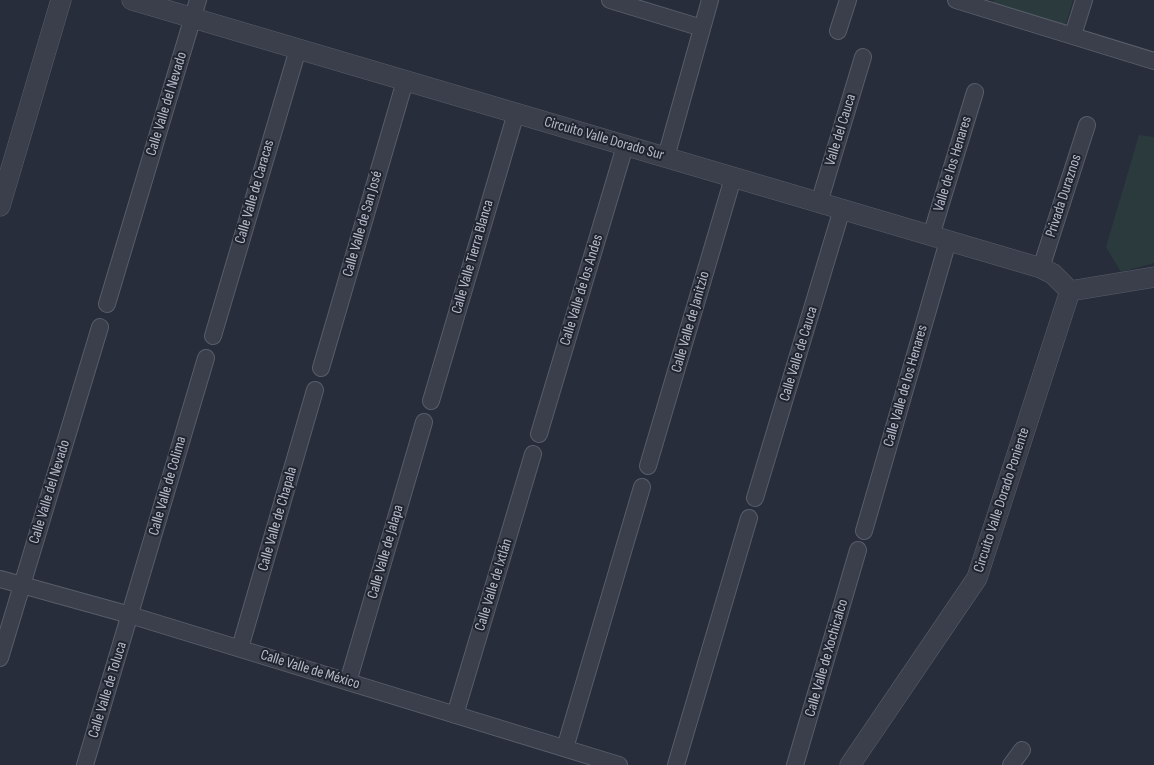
<!DOCTYPE html>
<meta charset="utf-8">
<style>
body{margin:0}
canvas{display:block;background:#272d3b}
</style>
<canvas width="1154" height="765"></canvas>
<script>
const ctx = document.querySelector('canvas').getContext('2d');
ctx.lineJoin = 'round';
function fill(path, color) { ctx.fillStyle = color; ctx.fill(path, 'evenodd'); }
function trace(path, color, width, dash) { ctx.strokeStyle = color; ctx.lineWidth = width; ctx.lineCap = dash ? 'butt' : 'round'; ctx.setLineDash(dash || []); ctx.stroke(path); }
function label(font, color, halo, rows, align = 'center') {
  ctx.font = font + ' "Sofia Sans Condensed",sans-serif'; ctx.lineWidth = 4; ctx.setLineDash([]); ctx.textBaseline = 'middle'; ctx.strokeStyle = halo; ctx.fillStyle = color; for (const [text, x, y, turn = 0] of rows) {
    ctx.save(); ctx.translate(x, y); ctx.rotate((+turn || 0) * Math.PI / 180); ctx.textAlign = isNaN(turn) ? turn : align; if (halo) ctx.strokeText(text, 0, 0); ctx.fillText(text, 0, 0); ctx.restore();
  }
}
fill(new Path2D(`
 M994,0h79l-8,27 -72,-22z
 M1139,135l15,2v126l-33,9 -15,-25z`), '#2a3a3d');
const minor = new Path2D(`
 M610,0l92,28
 M956,0l198,61
 M838,31l10,-31
 M1073,35l11,-35
 M666,157l44,-157
 M819,203l44,-146
 M931,236l44,-144
 M1041,268l46,-143
 M107,304l91,-304
 M213,336l85,-287
 M321,368l84,-287
 M431,401l85,-288
 M539,434l86,-288
 M648,466l85,-288
 M755,498l87,-289
 M864,531l84,-290
 M0,579l130,36 489,150
 M240,648l75,-258
 M0,658l100,-331
 M348,682l76,-260
 M455,715l78,-261
 M565,748l77,-261
 M85,765l121,-407
 M676,765l73,-247
 M795,765l63,-215
 M1011,765l11,-15`);
const tertiary = new Path2D(`
 M132,0l909,268 12,6 17,17
 M0,206l61,-206
 M1070,291l84,-14
 M850,765l127,-187 93,-287`);
trace(minor, '#585d69', 18);
trace(tertiary, '#585d69', 21);
trace(minor, '#3a3f4b', 16);
trace(tertiary, '#3a3f4b', 20);
label('15px', '#b6bac7', '#1f2430', [
 ["Calle Valle del Nevado",167,104,-73],
 ["Valle del Cauca",841,130,-73],
 ["Circuito Valle Dorado Sur",604,139,16],
 ["Valle de los Henares",953,164,-73],
 ["Calle Valle de Caracas",255,192,-74],
 ["Privada Duraznos",1064,196,-72],
 ["Calle Valle de San José",363,224,-74],
 ["Calle Valle Tierra Blanca",473,257,-74],
 ["Calle Valle de los Andes",582,290,-73],
 ["Calle Valle de Janitzio",691,322,-74],
 ["Calle Valle de Cauca",799,354,-73],
 ["Calle Valle de los Henares",906,386,-74],
 ["Calle Valle de Colima",168,486,-74],
 ["Calle Valle del Nevado",50,492,-73],
 ["Circuito Valle Dorado Poniente",1002,500,-72],
 ["Calle Valle de Chapala",278,519,-74],
 ["Calle Valle de Jalapa",386,552,-74],
 ["Calle Valle de Ixtlán",494,585,-73],
 ["Calle Valle de Xochicalco",827,658,-74],
 ["Calle Valle de México",310,670,17],
 ["Calle Valle de Toluca",108,690,-73]
]);
</script>
